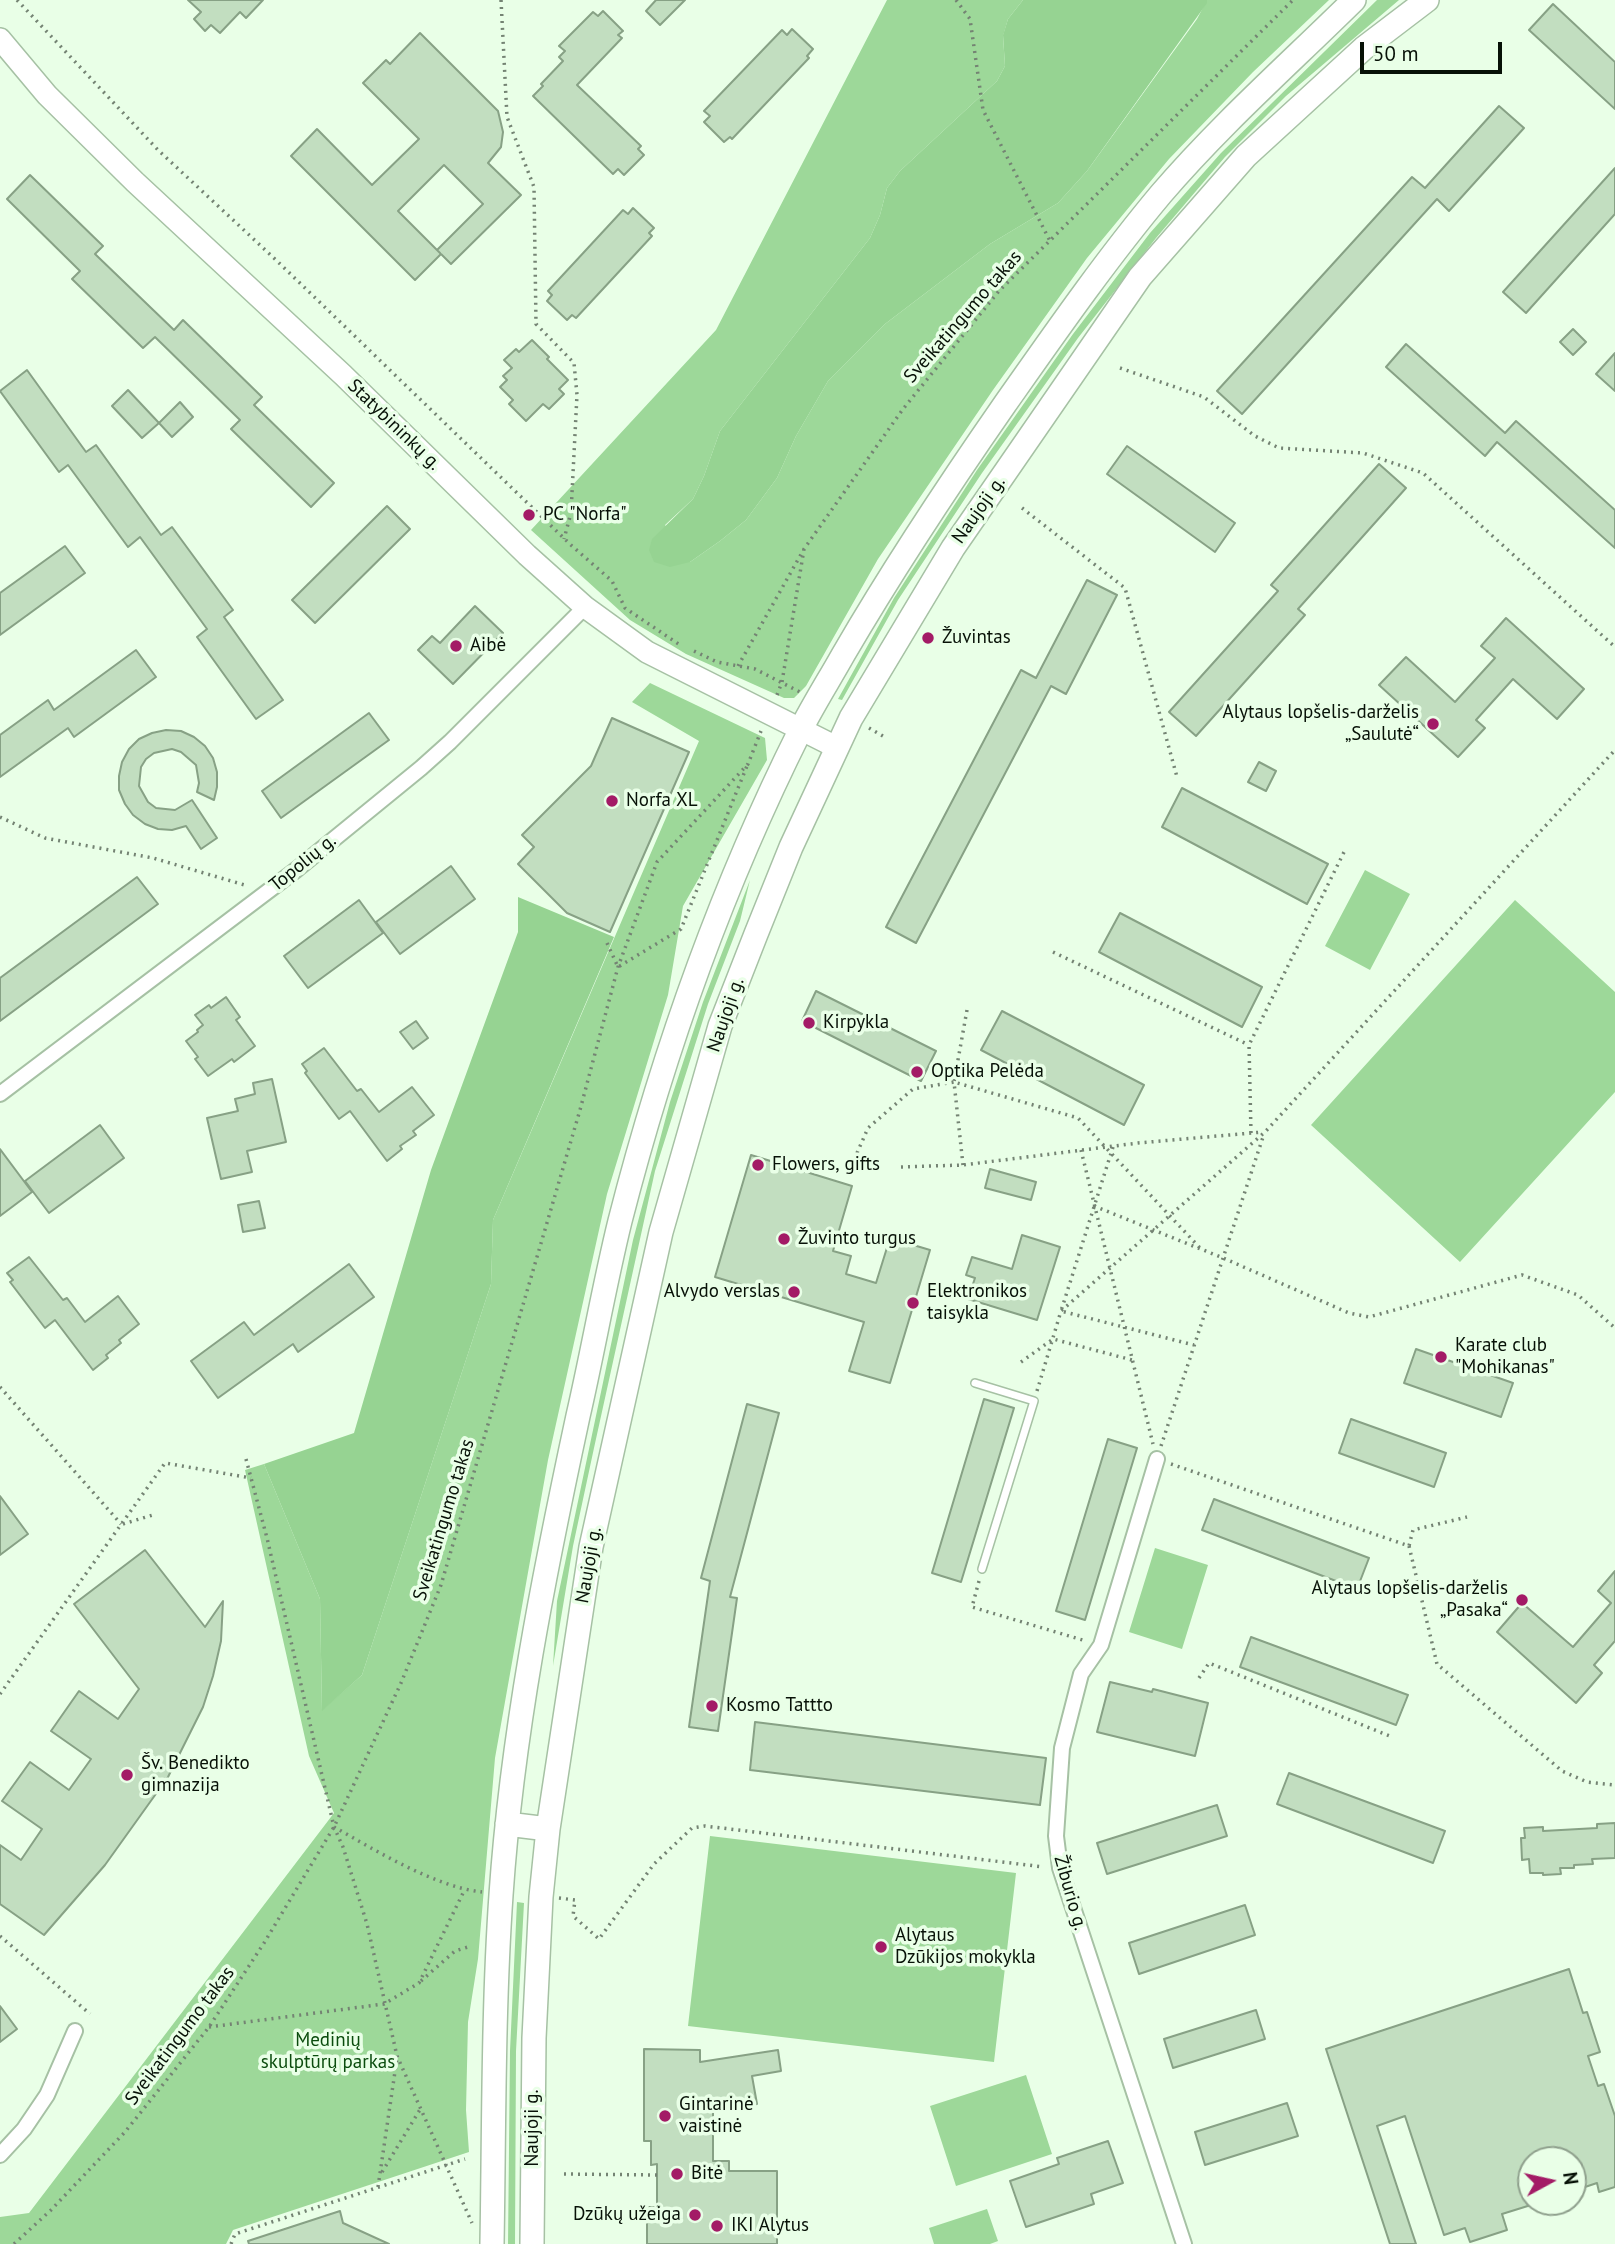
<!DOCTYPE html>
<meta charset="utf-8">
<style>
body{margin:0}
#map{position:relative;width:1615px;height:2244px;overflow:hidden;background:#e9ffe7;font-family:"PT Sans",sans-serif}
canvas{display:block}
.north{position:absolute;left:1517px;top:2146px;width:70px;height:70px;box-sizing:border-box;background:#e9ffe7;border:2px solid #8fa08d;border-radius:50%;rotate:82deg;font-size:19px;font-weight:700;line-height:28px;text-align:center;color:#071107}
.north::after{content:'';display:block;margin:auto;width:24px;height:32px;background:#a31b66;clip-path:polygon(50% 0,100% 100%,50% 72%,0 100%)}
.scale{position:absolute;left:1360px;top:42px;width:142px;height:32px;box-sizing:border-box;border:4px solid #071107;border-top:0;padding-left:9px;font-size:21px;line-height:24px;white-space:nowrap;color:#071107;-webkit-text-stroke:5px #e9ffe7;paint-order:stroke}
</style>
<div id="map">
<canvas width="1615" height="2244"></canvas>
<div class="north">N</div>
<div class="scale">50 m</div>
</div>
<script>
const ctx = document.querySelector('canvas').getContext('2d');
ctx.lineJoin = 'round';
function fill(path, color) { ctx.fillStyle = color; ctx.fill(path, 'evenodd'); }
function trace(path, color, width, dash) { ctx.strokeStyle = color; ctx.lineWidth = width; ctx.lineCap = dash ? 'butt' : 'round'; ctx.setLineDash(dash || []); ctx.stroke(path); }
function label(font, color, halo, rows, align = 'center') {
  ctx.font = font + ' "PT Sans",sans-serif'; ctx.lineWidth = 7; ctx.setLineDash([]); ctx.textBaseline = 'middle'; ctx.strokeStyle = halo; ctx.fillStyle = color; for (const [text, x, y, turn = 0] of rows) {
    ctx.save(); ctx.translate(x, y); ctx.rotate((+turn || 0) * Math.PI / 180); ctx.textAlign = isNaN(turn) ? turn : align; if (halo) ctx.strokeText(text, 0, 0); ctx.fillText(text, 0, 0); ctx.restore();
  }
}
fill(new Path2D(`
 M887,0h136l-15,19 -5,17 2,30 -8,15 -97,90 -13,17 -7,27 -10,23 -150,193 -16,45 -11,23 -28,26 25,37 30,-21 26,-21 31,-42 19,-42 32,-55 57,-57 105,-80 68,-41 29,-32 110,-152 10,-19h122l-76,72 -84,87 -82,99 -94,132 -115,169 -72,127 -12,12h-10l-98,-44 -56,-34 -99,-90 185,-200z
 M1377,0h22l-113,96 -61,61 -69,81 -78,100 -96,135 -84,127 -56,100 -4,-1 56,-101 83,-128 96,-136 77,-101 71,-80z
 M650,683l115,55 2,22 -84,146 -15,89 -61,199 -59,266 -53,298 -17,201 -10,63 -2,88 3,42 -236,78 -7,14h-226v-27l29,-4 305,-400 -25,-57 -64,-286 19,-6 56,135 2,111 40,-35 129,-391 2,-64 206,-479 -67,-39z
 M1365,870l45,24 -40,76 -45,-24z
 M750,880l-10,41 -32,83 -53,167 -61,277 -21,98 -20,120 4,-65 76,-361 37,-138 33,-100z
 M1515,900l100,92v100l-155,170 -149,-137z
 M1155,1548l53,17 -26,84 -53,-17z
 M710,1836l306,37 -22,189 -306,-36z
 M517,1902l7,1 -8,148 -1,193h-7l2,-193z
 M1026,2075l26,79 -96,32 -26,-80z
 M987,2209l11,32 -8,3h-56l-5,-16z`), '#9dd899');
fill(new Path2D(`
 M1023,0h184v3l-120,168 -29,32 -68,41 -105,80 -57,57 -32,55 -19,42 -31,42 -26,21 -30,21 -20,5 -16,-5 -5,-12 3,-11 41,-40 11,-23 16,-45 150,-193 10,-23 7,-27 13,-17 97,-90 8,-15 -2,-31 5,-16z
 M518,897l96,40 -121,283 -2,64 -129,391 -40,36 -2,-112 -56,-135 90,-31 77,-263 87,-238z`), '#96d392');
const building = new Path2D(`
 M188,0h75l-17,18 -6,-6 -20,21 -9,-8 -6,6 -11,-12 7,-7z
 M656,0h29l-25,25 -14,-14z
 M1553,4l62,58v47l-86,-79z
 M603,11l20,20 -5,4 4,3 -45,47 64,61 -3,3 6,6 -20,20 -6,-6 -5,5 -80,-78 10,-10 -2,-2 22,-23 -4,-4 6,-6 -6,-5 34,-34 5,4z
 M792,29l21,20 -6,7 2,2 -77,81 -2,-2 -6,5 -20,-20 6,-6 -6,-5 78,-81 5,5z
 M420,33l78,78 5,21 -2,15 -13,16 33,32 -70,69 -10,-10 -26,26 -124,-124 26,-27 55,56 47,-46 -56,-56 23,-23 4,4zM444,165l39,39 -46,46 3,3 -42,-42z
 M1499,106l25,22 -75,83 -12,-12 -195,215 -25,-23 195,-214 13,11z
 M1615,168v46l-89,99 -23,-21z
 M30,175l73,71 -8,8 79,76 9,-10 79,77 -8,8 80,78 -23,24 -80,-78 9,-9 -85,-83 -12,11 -71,-69 8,-8 -73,-72z
 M633,208l21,20 -5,5 3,3 -76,82 -4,-3 -5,5 -20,-19 5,-6 -4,-4 75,-81 5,4z
 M1573,329l13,13 -13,13 -13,-13z
 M532,340l17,17 -2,2 21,21 -9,9 5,5 -15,15 -6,-5 -17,17 -17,-17 4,-4 -13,-13 7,-7 -4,-4 9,-8 -8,-8 12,-11 3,3z
 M1406,344l99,89 11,-12 99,89v38l-118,-106 -12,14 -99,-89z
 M1615,353v38l-19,-17z
 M27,370l59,82 10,-7 65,90 11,-8 61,83 -9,7 59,83 -27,19 -59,-82 10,-8 -67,-92 -12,10 -60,-82 -9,7 -59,-81z
 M128,390l31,33 -17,15 -30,-32z
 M180,402l13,15 -21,20 -13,-14z
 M1127,446l108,77 -20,29 -108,-78z
 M1379,464l27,24 -108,121 7,6 -109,121 -27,-24 109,-121 -7,-6z
 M387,506l23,23 -95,94 -23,-23z
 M65,546l20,27 -85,62v-42z
 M1087,580l30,15 -51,99 -15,-8 -135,257 -30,-16 135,-257 15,8z
 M475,606l28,27 -50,51 -35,-34 14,-14 8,7z
 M1506,618l78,71 -27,30 -44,-40 -37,41 9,8 -27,29 -79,-72 27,-28 49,45 40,-44 -14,-12z
 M136,650l20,27 -82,60 -6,-9 -68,49v-42l48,-35 6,10z
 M369,713l20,27 -108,78 -19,-27z
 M612,718l77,34 -79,180 -43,-19 -49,-49 16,-17 -12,-12 69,-69z
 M166,730l15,1 13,6 11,9 8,12 4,14v15l-3,13 -17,-8 2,-9 -3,-18 -15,-13 -9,-3 -18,4 -8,6 -5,8 -2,19 9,16 8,6 19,2 17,-10 25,38 -16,11 -15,-23 -14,4 -14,-1 -13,-5 -12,-9 -8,-11 -6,-14v-14l3,-14 7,-13 10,-10 13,-6z
 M1259,762l17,9 -10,20 -18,-9z
 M1182,788l146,76 -21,40 -145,-77z
 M451,866l24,33 -75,55 -24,-32z
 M137,877l21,27 -158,117v-43z
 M359,900l24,33 -75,55 -24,-32z
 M1120,913l142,74 -20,40 -143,-75z
 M816,991l120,60 -15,30 -119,-60z
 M226,997l14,20 -4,3 19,26 -21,16 -2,-3 -24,17 -13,-17 3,-2 -12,-16 12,-9 -1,-2 6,-5 -8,-10 14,-10 2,3z
 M1002,1011l142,74 -20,40 -143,-75z
 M416,1021l12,17 -15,11 -13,-17z
 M324,1048l33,43 4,-2 18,23 33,-25 22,28 -21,16 3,4 -16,11 2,3 -15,12 -37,-50 -11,8 -34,-46 2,-2 -5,-7z
 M272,1079l14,63 -39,9 5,21 -31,7 -14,-61 31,-7 -3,-12 20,-5 -2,-11z
 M100,1125l24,33 -75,55 -24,-32z
 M0,1149l32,43 -32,24z
 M751,1155l101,31 -19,65 18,5 -5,18 30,9 14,-45 40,12 -40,133 -41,-12 15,-49 -149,-45z
 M990,1169l46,13 -5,18 -46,-12z
 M259,1201l6,27 -22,4 -5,-27z
 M1022,1235l38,12 -23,73 -69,-21 7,-21 -9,-3 6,-18 40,12z
 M29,1257l34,43 4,-2 18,24 33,-26 21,28 -20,16 2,3 -15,12 2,3 -15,12 -38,-50 -10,8 -35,-46 3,-2 -6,-7z
 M349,1264l25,33 -76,55 -5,-8 -75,54 -27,-37 53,-39 10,13z
 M1416,1349l97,34 -12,34 -97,-34z
 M984,1399l30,9 -53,174 -29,-9z
 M747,1404l32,9 -49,184 7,1 -19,133 -29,-4 21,-146 -9,-3z
 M1351,1419l95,34 -12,34 -95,-34z
 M1108,1439l29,9 -52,172 -29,-9z
 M0,1496l28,38 -28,21z
 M1214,1499l155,59 -12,31 -155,-59z
 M145,1550l60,77 18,-26 -2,40 -8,35 -10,31 -35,70 -63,88 -61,70 -44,-31v-59l21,15 21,-31 -40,-28 28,-39 39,28 22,-31 -40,-28 28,-40 39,28 21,-30 -65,-85z
 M1615,1571v70l-21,24 8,8 -26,30 -79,-71 25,-29 51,44 38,-44 -13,-12z
 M1251,1637l157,58 -12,30 -156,-58z
 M1110,1682l42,10 1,-3 55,14 -13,53 -98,-24z
 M755,1722l291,36 -6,47 -290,-35z
 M1289,1773l156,58 -12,32 -156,-59z
 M1217,1805l10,31 -120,38 -10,-31z
 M1615,1823v35l-23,1 1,5 -19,1v3h-14l1,6 -18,1v-2h-13l-1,-14 -7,1 -1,-22h4l-1,-10 19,-1v4l54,-3v-4z
 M1245,1905l10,30 -116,39 -10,-31z
 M1569,1969l14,44 4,-1 13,40 -12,4 10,30 6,-2 11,32v71l-16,5 -2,-9 -24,8v-31h-42v45l-29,9 5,16 -37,12 -5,-14 -21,7 -39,-119 -28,10 39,118h-26l-64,-195z
 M0,2006l17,23 -17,13z
 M1256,2010l9,29 -92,29 -9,-29z
 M644,2049l56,1v12l78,-12 3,21 -29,5 5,28 -44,7v50h16v10h48v73h-130v-37h10v-43l-6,1v-24h-7z
 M1287,2103l11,33 -93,29 -10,-33z
 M1108,2141l15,42 -32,11 3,10 -68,23 -16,-46 49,-17 -2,-6z
 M340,2211l3,12 46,21h-140l-1,-3z`);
fill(building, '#c2dec0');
trace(building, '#87a185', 2);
const lane = new Path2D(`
 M975,1383l59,18 -52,168`);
const street = new Path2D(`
 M0,1094l296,-224 125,-102 29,-26 135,-135
 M1157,1459l-56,186 -20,29 -19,74 -6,88 4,32 124,376
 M0,2155l24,-26 23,-34 28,-64`);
const secondary = new Path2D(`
 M0,39l47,56 88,87 208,193 184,180 58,52 62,45 189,95`);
const primary = new Path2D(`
 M507,1824l41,5
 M492,2244c2,-116 1,-233 9,-349 11,-161 43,-321 77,-479 15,-65 26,-130 42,-195 43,-168 102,-334 180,-490 13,-26 29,-51 43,-76 50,-86 105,-169 162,-251 50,-71 100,-143 156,-210 59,-69 128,-130 193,-194
 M532,2244l2,-206 7,-141 7,-68 43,-282 70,-315 59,-206 36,-92 35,-87 60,-129 102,-170 187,-271 106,-121 118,-108 63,-48`);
trace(lane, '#a6c1a4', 10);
trace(street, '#a6c1a4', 18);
trace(secondary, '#a6c1a4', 24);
trace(primary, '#a6c1a4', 26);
trace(new Path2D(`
 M17,0l141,150 118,110 296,286 40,35 13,27 55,37
 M501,0l6,117 27,70 2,137 38,39 3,32 -6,118 -7,26
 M956,0l14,19 13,91 67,131
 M1120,368l84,29 51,39 24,12 84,5 60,20 192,174
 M1022,508l103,80 52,189
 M694,651l23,11 38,7 45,23
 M738,666l66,-117 99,-140 96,-118 294,-291
 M777,695l5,-13 22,-133
 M869,728l14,8
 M0,817l45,21 108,20 95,28
 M607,943l11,24 63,-38 66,-163
 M1053,952l196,93
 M967,1010l-13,72 124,36 123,131
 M1251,1133l-2,-88 96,-195
 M1113,1147l-52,164 133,34
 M1081,1150l72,294
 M857,1153l11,-25 45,-39 41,-7 9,83
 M901,1167l62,-2 175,-22 125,-11
 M1094,1206l129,52 126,55 20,4 153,-42 56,20 37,33
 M1021,1362l32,-23 79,21
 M0,1387l121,137
 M1037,1391l24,-80 204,-179 350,-382
 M1161,1446l103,-312
 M246,1459l21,79 67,289 9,20 24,77 30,132 75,167
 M1171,1464l238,82 4,-16 54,-13
 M123,1524l33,-10
 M1409,1546l28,118 125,107 25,11 28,3
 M979,1581l-7,26 114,34
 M1199,1678l10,-15 183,74
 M0,1694l165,-231 86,15
 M334,1827c41,23 101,60 148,65
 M559,1898l16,2 -2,16 26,23 55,-75 38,-36 13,-2 339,41
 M0,1936l90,78
 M421,1981l34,-30 16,-5
 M209,2027l175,-23 35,-21 45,-92
 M382,2172l39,-64
 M564,2174l93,1
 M378,2187l19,-129
 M14,2244l37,-34 74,-78 84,-105 55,-84 70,-116 67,-144 40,-98 139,-475 38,-143 39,-105 91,-98 13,-33
 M231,2244l4,-10 230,-75`), '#748373', 3.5, [2, 5]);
trace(lane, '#fff', 7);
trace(street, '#fff', 14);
trace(secondary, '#fff', 21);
trace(primary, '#fff', 23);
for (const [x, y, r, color] of [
 [529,515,7,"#a31b66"],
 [928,638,7,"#a31b66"],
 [456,646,7,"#a31b66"],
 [1433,724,7,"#a31b66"],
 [612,801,7,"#a31b66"],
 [809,1023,7,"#a31b66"],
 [917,1072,7,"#a31b66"],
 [758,1165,7,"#a31b66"],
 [784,1239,7,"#a31b66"],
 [794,1292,7,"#a31b66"],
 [913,1303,7,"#a31b66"],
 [1441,1357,7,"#a31b66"],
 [1522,1600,7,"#a31b66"],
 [712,1706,7,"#a31b66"],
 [127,1775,7,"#a31b66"],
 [881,1947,7,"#a31b66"],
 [665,2116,7,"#a31b66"],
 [677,2174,7,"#a31b66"],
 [695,2215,7,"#a31b66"],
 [717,2226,7,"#a31b66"]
]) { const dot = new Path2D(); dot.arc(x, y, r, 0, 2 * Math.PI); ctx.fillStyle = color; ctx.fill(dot); trace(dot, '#e9ffe7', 2.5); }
label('19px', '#071107', '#e9ffe7', [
 ["Sveikatingumo takas",963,317,-49],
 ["Statybininkų g.",394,425,44],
 ["Naujoji g.",979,510,-55],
 ["Topolių g.",303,863,-39],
 ["Naujoji g.",726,1015,-71],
 ["Sveikatingumo takas",444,1520,-73],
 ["Naujoji g.",589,1565,-80],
 ["Žiburio g.",1070,1893,74],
 ["Sveikatingumo takas",180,2036,-53],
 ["Naujoji g.",533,2128,-90]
]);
label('19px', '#071107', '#e9ffe7', [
 ["PC \"Norfa\"",543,515],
 ["Žuvintas",942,638],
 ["Aibė",470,646],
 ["Alytaus lopšelis-darželis",1419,713,"right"],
 ["„Saulutė“",1419,735,"right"],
 ["Norfa XL",626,801],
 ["Kirpykla",823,1023],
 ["Optika Pelėda",931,1072],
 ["Flowers, gifts",772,1165],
 ["Žuvinto turgus",798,1239],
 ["Alvydo verslas",780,1292,"right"],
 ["Elektronikos",927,1292],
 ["taisykla",927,1314],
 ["Karate club",1455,1346],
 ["\"Mohikanas\"",1455,1368],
 ["Alytaus lopšelis-darželis",1508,1589,"right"],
 ["„Pasaka“",1508,1611,"right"],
 ["Kosmo Tattto",726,1706],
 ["Šv. Benedikto",141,1764],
 ["gimnazija",141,1786],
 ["Alytaus",895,1936],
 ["Dzūkijos mokykla",895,1958],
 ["Gintarinė",679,2105],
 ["vaistinė",679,2127],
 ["Bitė",691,2174],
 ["Dzūkų užeiga",681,2215,"right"],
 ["IKI Alytus",731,2226]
], 'left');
label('19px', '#0a4c0d', '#e9ffe7', [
 ["Medinių",328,2041],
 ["skulptūrų parkas",328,2063]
]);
</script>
